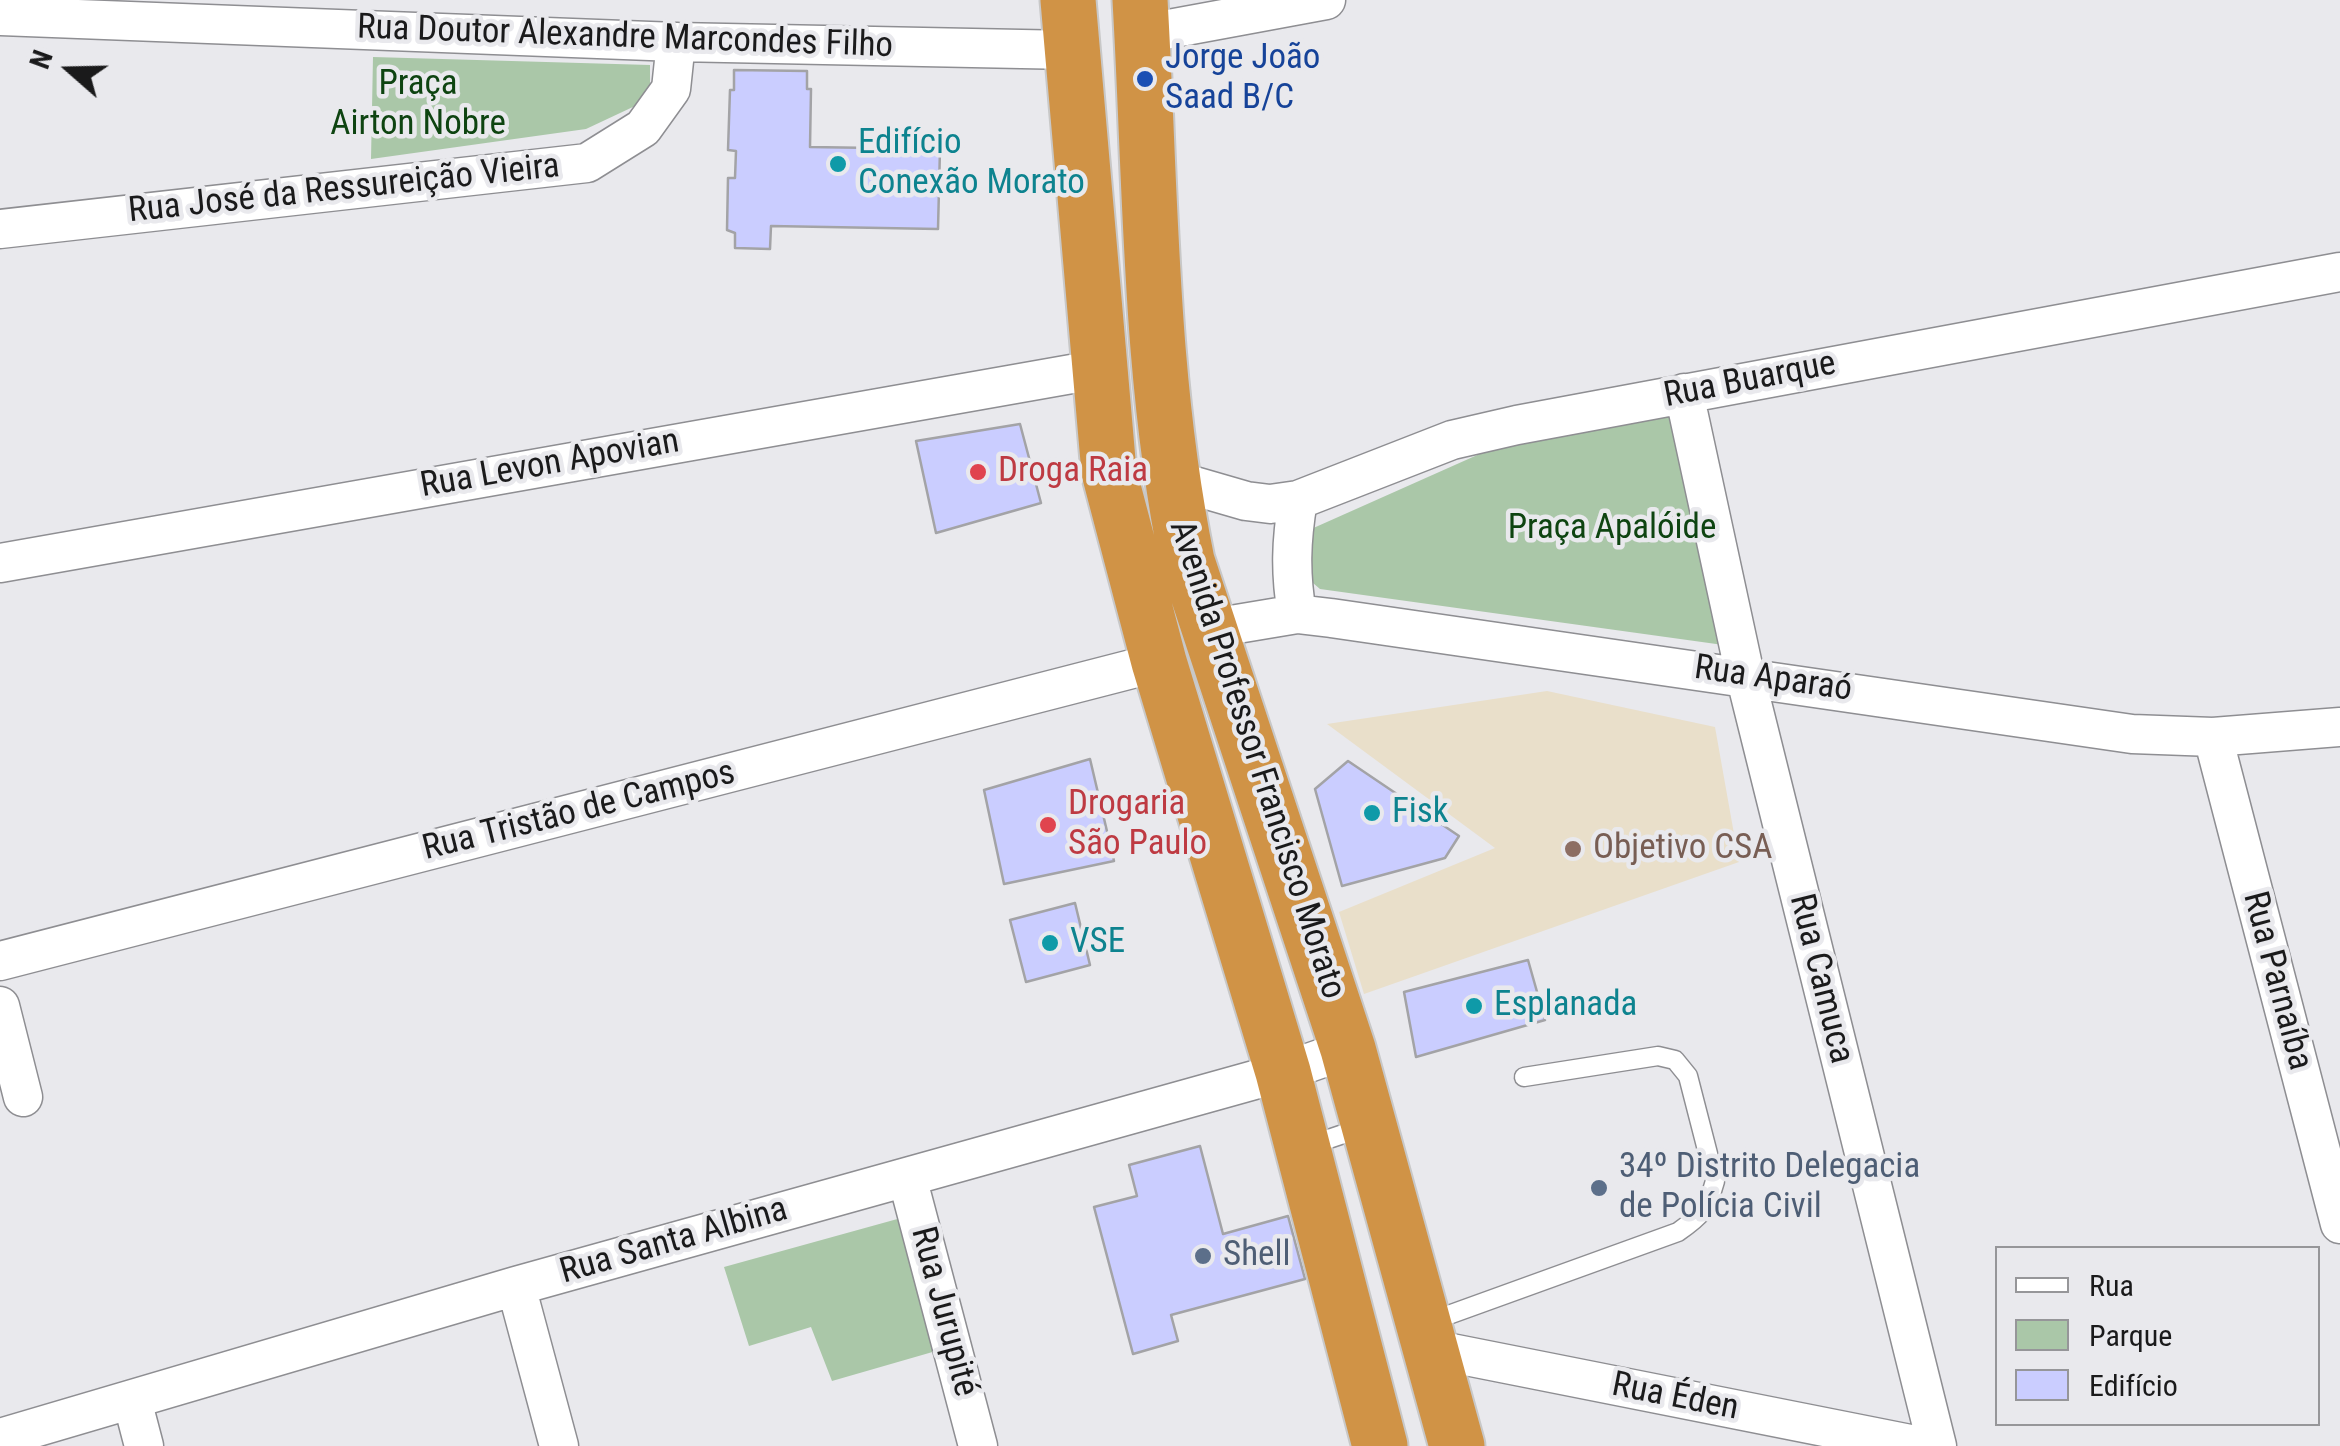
<!DOCTYPE html>
<meta charset="utf-8">
<style>
body{margin:0}
#map{position:relative;width:2340px;height:1446px;overflow:hidden;background:#e9e9ed;font-family:"Roboto Condensed",sans-serif}
canvas{display:block}
.legend{position:absolute;left:1995px;top:1246px;width:325px;height:180px;box-sizing:border-box;background:#e9e9ed;border:2px solid #969699;margin:0;padding:12px 18px;list-style:none;font-size:30px;color:#1a1a1b}
.legend li{display:flex;align-items:center;gap:20px;height:50px}
.legend b{width:50px;border:2px solid #969699}
.north{position:absolute;left:20px;top:20px;width:100px;height:100px;-webkit-text-stroke:8px #e9e9ed;paint-order:stroke;rotate:290deg;font-size:28px;font-weight:700;line-height:40px;text-align:center;color:#1a1a1b}
.north::after{content:'';display:block;margin:auto;width:35px;height:45px;background:#1a1a1b;clip-path:polygon(50% 0,100% 100%,50% 72%,0 100%)}
</style>
<div id="map">
<canvas width="2340" height="1446"></canvas>
<ul class="legend">
<li><b style="height:12px;background:#fff"></b>Rua</li>
<li><b style="height:28px;background:#aac7a8"></b>Parque</li>
<li><b style="height:28px;background:#cacdff"></b>Edifício</li>
</ul>
<div class="north">N</div>
</div>
<script>
const c = document.querySelector('canvas').getContext('2d');
c.lineJoin = 'round';
function fillPath(path, color) {
  c.fillStyle = color;
  c.fill(path, 'evenodd');
}
function trace(path, color, width, dash) {
  c.strokeStyle = color;
  c.lineWidth = width;
  c.lineCap = dash ? 'butt' : 'round';
  c.setLineDash(dash || []);
  c.stroke(path);
}
function write(font, color, halo, rows, align = 'center') {
  c.font = font + ' "Roboto Condensed",sans-serif';
  c.lineWidth = 9;
  c.setLineDash([]);
  c.textBaseline = 'middle';
  c.strokeStyle = halo;
  c.fillStyle = color;
  for (const [text, x, y, turn = 0] of rows) {
    c.save();
    c.translate(x, y);
    c.rotate((+turn || 0) * Math.PI / 180);
    c.textAlign = isNaN(turn) ? turn : align;
    if (halo) c.strokeText(text, 0, 0);
    c.fillText(text, 0, 0);
    c.restore();
  }
}
const education = new Path2D(`
 M1547,691L1715,727L1739,862L1364,994L1339,912L1495,848L1327,724Z`);
const green = new Path2D(`
 M373,57L650,65V90L635,106L586,129L371,159Z
 M1687,413L1745,648L1320,589L1292,565L1300,534L1493,448Z
 M901,1218L936,1351L832,1381L811,1327L749,1346L724,1267Z`);
const building = new Path2D(`
 M734,70L807,71V89H811L810,147L940,149L938,229L771,226L770,249L735,248V233L727,230L728,178H735L736,151L728,150L730,90H734Z
 M1020,424L1041,503L936,533L916,441Z
 M1090,759L1114,861L1004,884L984,790Z
 M1348,761L1459,836L1445,858L1342,886L1315,789Z
 M1075,903L1090,965L1026,982L1010,920Z
 M1528,960L1545,1020L1416,1057L1404,992Z
 M1200,1146L1223,1234L1288,1216L1305,1279L1171,1315L1178,1341L1133,1354L1094,1207L1137,1196L1129,1165Z`);
const service = new Path2D(`
 M1308,1146L1364,1127
 M1429,1322L1678,1232C1702,1215 1707,1210 1715,1181L1688,1076L1675,1060L1658,1056L1524,1077`);
const minor = new Path2D(`
 M0,16L676,42L1071,50
 M1142,34L1326,0
 M0,229L587,163L643,128L671,89L676,42
 M1684,393L1745,675L1937,1446
 M1170,479L1246,501L1270,504L1298,500L1452,440L1517,425L2340,272
 M0,563L1100,369
 M1297,614C1290,573 1291,541 1298,500
 M1207,629L1297,614L1331,618L2132,734L2213,737L2340,727
 M2213,737L2340,1224
 M0,961L1159,662
 M0,1006L23,1097
 M907,1177L978,1446
 M516,1286L559,1446
 M1431,1349L1920,1446
 M132,1400L144,1446
 M0,1438L516,1286L1283,1072L1348,1049`);
const trunk = new Path2D(`
 M1068,0L1109,472L1159,662L1283,1072L1380,1446
 M1140,0C1151,188 1149,376 1187,561L1348,1049L1457,1446`);
const markers = [
 [1145,79,10,"#1a4fb4"],
 [838,164,10,"#0f9aa8"],
 [978,472,10,"#e0444e"],
 [1372,813,10,"#0f9aa8"],
 [1048,825,10,"#e0444e"],
 [1573,849,10,"#8d6e63"],
 [1050,943,10,"#0f9aa8"],
 [1474,1006,10,"#0f9aa8"],
 [1599,1188,10,"#5c6f8a"],
 [1203,1256,10,"#5c6f8a"]
];
const streetNames = [
 ["Rua Doutor Alexandre Marcondes Filho",625,38,2],
 ["Rua José da Ressureição Vieira",344,190,-6],
 ["Rua Buarque",1750,381,-11],
 ["Rua Levon Apovian",550,465,-10],
 ["Rua Aparaó",1773,680,8],
 ["Avenida Professor Francisco Morato",1256,760,72],
 ["Rua Tristão de Campos",579,812,-14],
 ["Rua Camuca",1820,979,76],
 ["Rua Parnaíba",2276,981,75],
 ["Rua Santa Albina",674,1242,-16],
 ["Rua Jurupité",943,1312,75],
 ["Rua Éden",1675,1398,11]
];
const transitNames = [
 ["Jorge João",1165,59],
 ["Saad B/C",1165,99]
];
const parkNames = [
 ["Praça",418,85],
 ["Airton Nobre",418,125],
 ["Praça Apalóide",1612,529]
];
const cultureNames = [
 ["Edifício",858,144],
 ["Conexão Morato",858,184],
 ["Fisk",1392,813],
 ["VSE",1070,943],
 ["Esplanada",1494,1006]
];
const healthNames = [
 ["Droga Raia",998,472],
 ["Drogaria",1068,805],
 ["São Paulo",1068,845]
];
const educationNames = [
 ["Objetivo CSA",1593,849]
];
const serviceNames = [
 ["34º Distrito Delegacia",1619,1168],
 ["de Polícia Civil",1619,1208],
 ["Shell",1223,1256]
];
fillPath(education, '#e9dfca');
fillPath(green, '#aac7a8');
fillPath(building, '#cacdff');
trace(building, '#a3a3a6', 2.5);
trace(service, '#8e8e92', 21);
trace(minor, '#8e8e92', 41);
trace(trunk, '#c8c8c8', 59);
trace(service, '#fff', 18);
trace(minor, '#fff', 38);
trace(trunk, '#d09346', 55);
for (const [x, y, r, color] of markers) {
  const dot = new Path2D();
  dot.arc(x, y, r, 0, 2 * Math.PI);
  c.fillStyle = color;
  c.fill(dot);
  trace(dot, '#e9e9ed', 4);
}
write('35px', '#1a1a1b', '#e9e9ed', streetNames);
write('35px', '#164399', '#e9e9ed', transitNames, 'left');
write('35px', '#0e4411', '#e9e9ed', parkNames);
write('35px', '#0d838f', '#e9e9ed', cultureNames, 'left');
write('35px', '#be3a42', '#e9e9ed', healthNames, 'left');
write('35px', '#785e54', '#e9e9ed', educationNames, 'left');
write('35px', '#4e5e75', '#e9e9ed', serviceNames, 'left');
</script>
